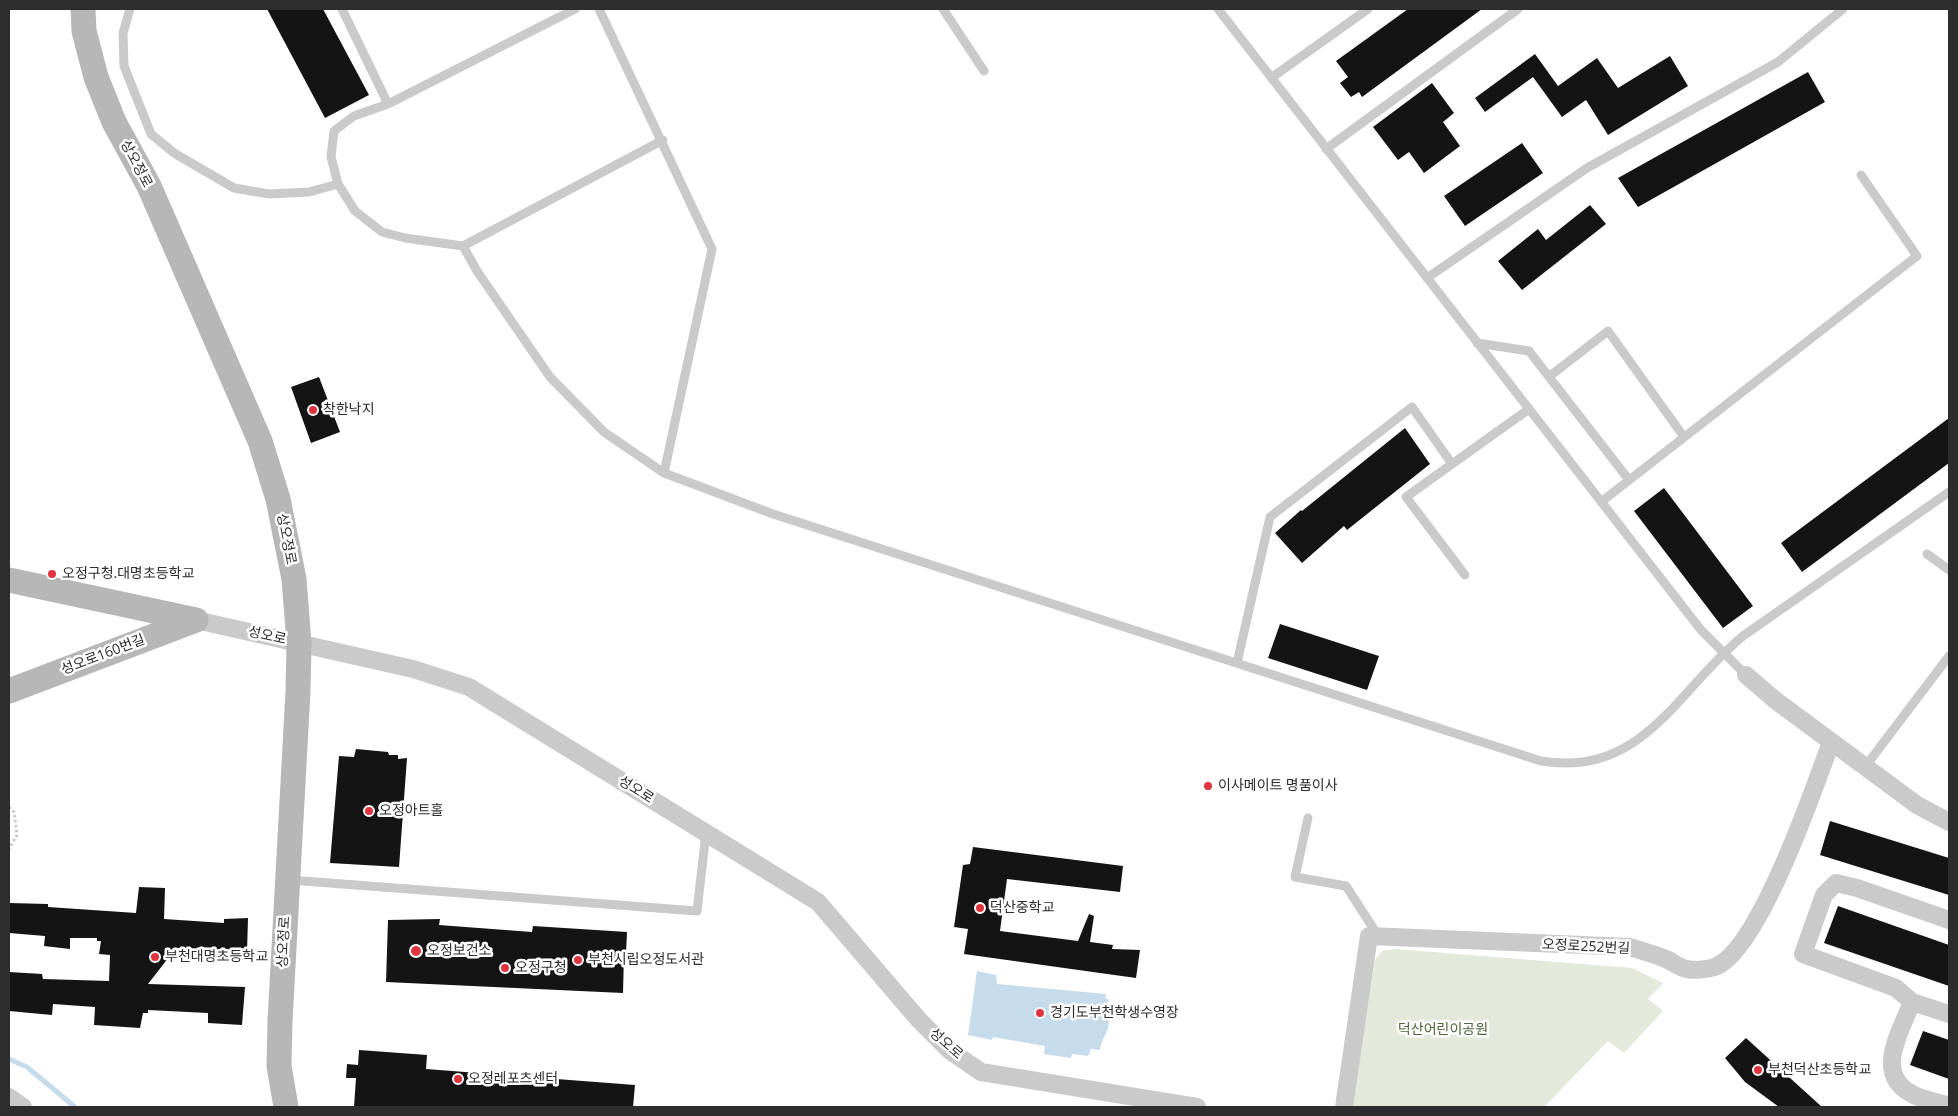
<!DOCTYPE html>
<meta charset="utf-8">
<style>
body{margin:0}
#map{position:relative;width:1958px;height:1116px;overflow:hidden;background:#fff;font-family:"Open Sans",sans-serif}
canvas{display:block}
.frame{position:absolute;inset:0;border:10px solid #2d2d2d;pointer-events:none}
</style>
<div id="map">
<canvas width="1958" height="1116"></canvas>
<div class="frame"></div>
</div>
<script>
const c = document.querySelector('canvas').getContext('2d');
c.lineJoin = 'round';
function fillPath(path, color) {
  c.fillStyle = color;
  c.fill(path, 'evenodd');
}
function trace(path, color, width, dash) {
  c.strokeStyle = color;
  c.lineWidth = width;
  c.lineCap = dash ? 'butt' : 'round';
  c.setLineDash(dash || []);
  c.stroke(path);
}
function write(font, color, halo, rows, align = 'center') {
  c.font = font + ' "Open Sans","Noto Sans KR",sans-serif';
  c.lineWidth = 5;
  c.setLineDash([]);
  c.textBaseline = 'middle';
  c.strokeStyle = halo;
  c.fillStyle = color;
  for (const [text, x, y, turn = 0] of rows) {
    c.save();
    c.translate(x, y);
    c.rotate((+turn || 0) * Math.PI / 180);
    c.textAlign = isNaN(turn) ? turn : align;
    if (halo) c.strokeText(text, 0, 0);
    c.fillText(text, 0, 0);
    c.restore();
  }
}
const green = new Path2D(`
 M1395,949L1632,968L1663,983L1648,999L1663,1011L1624,1053L1608,1041L1544,1107H1351L1375,960L1382,951Z`);
const water = new Path2D(`
 M977,971L996,975L997,984L1106,994L1105,998L1108,999C1109,1009 1110,1018 1108,1028C1105,1037 1101,1041 1100,1050L1091,1049L1088,1056L1072,1054L1071,1058L1044,1054L1045,1046L993,1037L992,1040L968,1035Z`);
const stream = new Path2D(`
 M9,1059L27,1067L75,1107`);
const building = new Path2D(`
 M267,9H323L369,95L325,118Z
 M1408,9H1482L1362,97L1359,92L1351,97L1340,83L1348,77L1336,61Z
 M1535,54L1558,86L1597,58L1618,88L1670,56L1688,86L1608,135L1586,100L1562,117L1533,77L1485,112L1475,98Z
 M1808,72L1825,102L1638,207L1618,178Z
 M1432,83L1454,113L1443,122L1460,146L1424,173L1409,152L1398,160L1373,127Z
 M1522,143L1543,173L1465,226L1444,196Z
 M1590,205L1606,224L1522,290L1498,261L1538,229L1546,240Z
 M319,377L340,432L311,443L291,387Z
 M1949,418V463L1802,572L1781,543Z
 M1405,428L1430,464L1347,530L1344,526L1302,563L1275,533L1301,510L1302,511Z
 M1664,488L1753,606L1723,628L1634,511Z
 M1280,624L1379,656L1367,690L1268,658Z
 M356,749L388,752L389,755H398V759L407,758L399,867L330,863L339,756L354,757Z
 M1830,821L1949,858V895L1820,855Z
 M973,847L1123,866L1120,892L1007,879L1000,931L1078,941L1089,914L1094,916L1090,942L1113,945L1112,949L1140,950L1136,978L964,954L968,929L954,927L963,865L970,864Z
 M139,887L165,888L164,919L224,923V919L248,918L247,952L226,951L225,963L201,961L202,949L176,948L175,958L169,957L148,984L245,987L242,1025L208,1023V1013L148,1010V1013H143L140,1028L94,1025L95,1007L53,1004L52,1015L9,1011V972L42,974L43,979L109,981L110,955L99,954L101,941H97V938H70V949L44,946L45,936L9,933V903L48,904V907L136,913Z
 M1838,906L1949,945V986L1824,943Z
 M440,919L439,925L532,932L533,926L627,932L626,954H624L623,993L386,982L388,920Z
 M1923,1031L1949,1040V1079L1910,1065Z
 M1746,1038L1822,1107H1779L1745,1082L1725,1058Z
 M359,1050L427,1055L426,1069L635,1085L633,1107H354L356,1078H346L347,1064L358,1065Z`);
const path = new Path2D(`
 M9,807L14,812L17,835L9,849`);
const lane = new Path2D(`
 M130,9L123,33L124,66L151,134L174,153L234,188L269,194L309,192L338,184
 M342,9L388,104
 M575,9L388,104L354,116L334,131L331,157L338,184L355,211L382,232L405,238L463,246L663,140
 M599,9L712,249L664,473
 M943,9L984,71
 M1218,9L1701,630L1746,675
 M1271,78L1368,9
 M1326,149L1518,9
 M463,246L477,271L550,377L604,432L664,473L773,514L1541,761C1643,778 1677,690 1743,636L1949,492
 M1427,278L1587,168L1778,62L1843,9
 M1477,343L1529,351L1629,480
 M1550,376L1608,331L1684,437
 M1452,464L1406,497L1465,575
 M1601,502L1917,256L1861,175
 M1927,554L1949,570
 M1237,663L1270,517L1412,407L1452,464L1529,409
 M1865,767L1949,656
 M1308,818L1295,877L1346,886L1379,937
 M290,880L697,911L706,833`);
const street = new Path2D(`
 M196,620L413,669L469,687L818,902L919,1020L949,1050L981,1072L1197,1107
 M1746,675L1775,700L1917,805L1949,822
 M1949,920L1857,888L1836,883L1824,895L1803,954L1896,988L1912,1002L1949,1014
 M1912,1002C1901,1031 1873,1074 1912,1094C1923,1100 1938,1102 1949,1106
 M9,1097L23,1107
 M1344,1107L1369,936L1630,947C1642,951 1655,954 1666,959C1673,962 1680,968 1687,969C1694,971 1711,969 1717,966C1760,946 1814,789 1831,742`);
const secondary = new Path2D(`
 M83,9L84,31L96,77L114,122L149,186L260,441L278,499L294,579L299,643L298,691L280,1021L279,1066L286,1107
 M9,580L196,620
 M9,691L196,620`);
const markers = [
 [313,410,5,"#df333d"],
 [52,574,5,"#df333d"],
 [1208,786,5,"#df333d"],
 [369,811,5,"#df333d"],
 [980,908,5,"#df333d"],
 [416,951,6,"#df333d"],
 [155,957,5,"#df333d"],
 [578,960,5,"#df333d"],
 [505,968,5,"#df333d"],
 [1040,1013,5,"#df333d"],
 [1758,1070,5,"#df333d"],
 [458,1079,5,"#df333d"]
];
const streetNames = [
 ["상오정로",136,164,62],
 ["상오정로",286,539,79],
 ["성오로",267,636,13],
 ["성오로160번길",103,655,-21],
 ["성오로",636,790,32],
 ["상오정로",284,942,-87],
 ["오정로252번길",1586,947,3],
 ["성오로",946,1044,41]
];
const poiNames = [
 ["착한낙지",323,410],
 ["오정구청.대명초등학교",62,574],
 ["이사메이트 명품이사",1218,786],
 ["오정아트홀",379,811],
 ["덕산중학교",990,908],
 ["오정보건소",427,951],
 ["부천대명초등학교",165,957],
 ["부천시립오정도서관",588,960],
 ["오정구청",515,968],
 ["경기도부천학생수영장",1050,1013],
 ["부천덕산초등학교",1768,1070],
 ["오정레포츠센터",468,1079]
];
const parkNames = [
 ["덕산어린이공원",1443,1030]
];
fillPath(green, '#e3eadb');
fillPath(water, '#c7dcea');
trace(stream, '#c7dcea', 5);
fillPath(building, '#141414');
trace(path, '#cacaca', 3, [2.5, 2.5]);
trace(lane, '#cacaca', 9);
trace(street, '#cacaca', 18);
trace(secondary, '#b7b7b7', 25);
for (const [x, y, r, color] of markers) {
  const dot = new Path2D();
  dot.arc(x, y, r, 0, 2 * Math.PI);
  c.fillStyle = color;
  c.fill(dot);
  trace(dot, '#fff', 2);
}
write('14px', '#2d2d2d', '#fff', streetNames);
write('14px', '#2d2d2d', '#fff', poiNames, 'left');
write('14px', '#4f673c', '#fff', parkNames);
</script>
